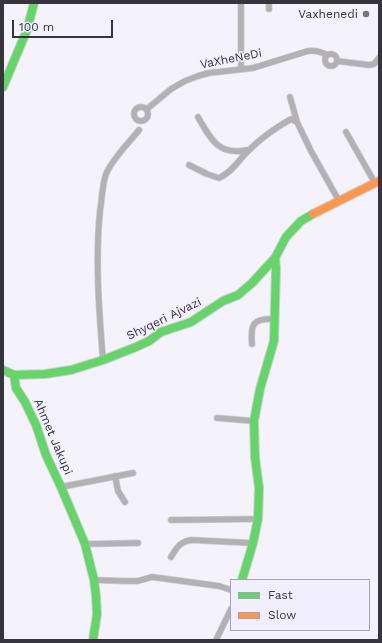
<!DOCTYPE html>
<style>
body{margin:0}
#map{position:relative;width:382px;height:643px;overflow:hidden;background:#f4f2fa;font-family:"Work Sans",sans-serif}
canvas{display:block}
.frame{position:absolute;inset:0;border:4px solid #36353e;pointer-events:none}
.legend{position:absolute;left:230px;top:579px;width:140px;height:52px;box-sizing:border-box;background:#f1effe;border:1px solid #a6a5b1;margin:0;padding:5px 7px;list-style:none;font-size:12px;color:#36353e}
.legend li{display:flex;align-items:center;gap:8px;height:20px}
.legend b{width:20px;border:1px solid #a6a5b1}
.scale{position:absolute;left:12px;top:20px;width:101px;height:18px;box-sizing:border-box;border:2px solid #36353e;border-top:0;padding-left:5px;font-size:12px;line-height:14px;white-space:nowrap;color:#36353e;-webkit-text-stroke:3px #f1effe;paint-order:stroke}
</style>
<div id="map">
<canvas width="382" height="643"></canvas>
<div class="frame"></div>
<ul class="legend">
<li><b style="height:5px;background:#63d668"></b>Fast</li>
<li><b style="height:5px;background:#ff974d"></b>Slow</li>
</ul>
<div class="scale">100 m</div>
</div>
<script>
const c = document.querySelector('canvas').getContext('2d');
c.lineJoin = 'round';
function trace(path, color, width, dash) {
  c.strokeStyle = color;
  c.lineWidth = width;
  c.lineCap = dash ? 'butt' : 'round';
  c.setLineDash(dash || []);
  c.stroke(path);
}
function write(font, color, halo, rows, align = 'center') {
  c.font = font + ' "Work Sans",sans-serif';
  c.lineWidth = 3;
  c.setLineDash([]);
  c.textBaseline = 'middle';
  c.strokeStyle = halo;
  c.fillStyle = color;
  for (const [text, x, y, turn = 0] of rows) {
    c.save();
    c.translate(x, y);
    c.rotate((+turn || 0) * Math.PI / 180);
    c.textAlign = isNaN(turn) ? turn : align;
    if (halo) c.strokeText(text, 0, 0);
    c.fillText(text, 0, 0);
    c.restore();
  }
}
const street = new Path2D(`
 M241,3V69
 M269,3V9
 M325 60a6 6 0 1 1 12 0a6 6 0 1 1-12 0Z
 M337,61L369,65L374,64L379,58
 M290,97L297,122
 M134 114a7 7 0 1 1 14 0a7 7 0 1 1-14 0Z
 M147,109L171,89L185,81L198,76L209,73L253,68L308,51C315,50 320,51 327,55
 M198,117C211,140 219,156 248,150
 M346,132L375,183
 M189,165L207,174L219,178C232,172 238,161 248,151C261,138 275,128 291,119L297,122L311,151L339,201
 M252,344C250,323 254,318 275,319
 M103,360C99,311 95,260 100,211C102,199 102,186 106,174C113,158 128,144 139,130
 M217,418L254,421
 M115,476L118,491L125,502
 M61,487L133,473
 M171,520L258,519
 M85,544L138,543
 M171,557C177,547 180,542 191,540L253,543
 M94,580L124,581H138L152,577L219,586L231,590
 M216,640L231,609`);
const fast = new Path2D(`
 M3,87L27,30L34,3
 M3,370L14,375L45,374L71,370L103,360L136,347L149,341L161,332L191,322L223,301L238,295L252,283L275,258L286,237L301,221L313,214
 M14,375L16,388L25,402L36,425L46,455L61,487L85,544L94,580L96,596L97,614L93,640
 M242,580L253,543L258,519L259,488L255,457L254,421L260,389L274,341L276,268L275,258`);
const slow = new Path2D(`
 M313,214L379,181`);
const markers = [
 [366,14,4,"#787780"]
];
const poiNames = [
 ["Vaxhenedi",358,14]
];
const streetNames = [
 ["VaXheNeDi",231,59,-11],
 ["Shyqeri Ajvazi",164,319,-26],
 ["Ahmet Jakupi",53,437,67]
];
trace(street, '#cfcdd4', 7);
trace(fast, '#cfcdd4', 10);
trace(slow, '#cfcdd4', 10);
trace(street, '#b3b1b3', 5.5);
trace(fast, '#63d668', 8);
trace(slow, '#ff974d', 8);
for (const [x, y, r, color] of markers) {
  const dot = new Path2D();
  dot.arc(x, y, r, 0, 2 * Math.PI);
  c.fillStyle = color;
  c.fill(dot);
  trace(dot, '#f1effe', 1.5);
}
write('12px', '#36353e', '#f1effe', poiNames, 'right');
write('12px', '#36353e', '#f1effe', streetNames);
</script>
